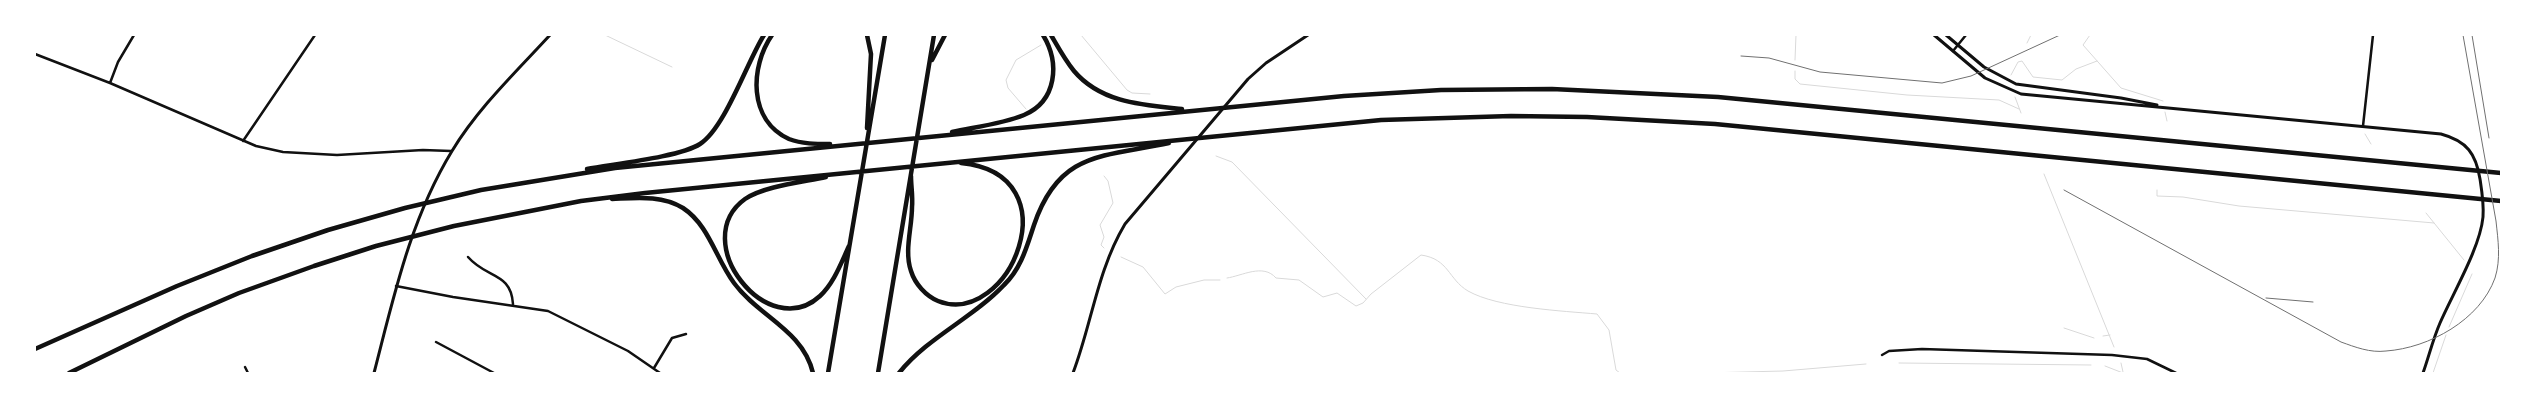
<!DOCTYPE html>
<style>
body{margin:0}
#map{position:relative;width:2536px;height:408px;overflow:hidden;background:#fff;font-family:Figtree,sans-serif}
canvas{display:block}
.frame{position:absolute;inset:0;border:36px solid #fff;pointer-events:none}
</style>
<div id="map">
<canvas width="2536" height="408"></canvas>
<div class="frame"></div>
</div>
<script>
const c = document.querySelector('canvas').getContext('2d');
c.lineJoin = 'round';
function trace(path, color, width, dash) {
  c.strokeStyle = color;
  c.lineWidth = width;
  c.lineCap = dash ? 'butt' : 'round';
  c.setLineDash(dash || []);
  c.stroke(path);
}
const stream = new Path2D(`
 M605,35L672,67
 M1081,35L1127,90L1132,93L1150,94
 M2090,35L2083,45L2121,88L2163,101
 M2027,43L2031,35
 M1795,60L1796,35
 M1795,71V79L1800,84L1907,95L1999,100L2019,109
 M2011,75L2018,62L2022,61L2033,77L2062,80L2076,69L2097,61
 M2015,97L2021,113
 M1026,109L1008,88L1006,80L1016,60L1041,45
 M2165,112L2167,121
 M2365,134L2371,144
 M1216,156L1232,162L1366,299
 M2044,174L2114,347
 M2157,190V196L2183,197L2239,206L2434,223
 M2426,213L2464,260
 M1104,248L1101,245L1104,237L1100,225L1113,203L1108,181L1104,176
 M1121,257L1143,267L1165,294L1176,287L1204,280H1220
 M1227,278C1242,276 1263,263 1276,278L1299,280L1323,297L1337,293L1356,306L1363,303L1371,294L1421,255C1449,259 1448,279 1468,291C1498,308 1563,311 1597,314L1609,330L1616,370L1620,373
 M2449,327L2472,274
 M2064,328L2094,338
 M2103,336L2110,335
 M1899,363L2091,365
 M2121,363L2123,372
 M2105,366L2123,373
 M1704,373L1783,371L1866,364
 M2433,373L2446,335`);
const minor = new Path2D(`
 M1953,51L1966,35
 M35,54L110,83L256,146L283,152L337,155L423,150L451,151
 M110,83L118,62L134,35
 M2363,126L2373,35
 M243,141L315,35
 M468,257C487,279 511,272 513,304
 M396,286L453,297L548,311L628,351L660,373
 M436,342L494,373
 M1882,355L1889,351L1922,349L2112,355L2147,359L2176,373
 M245,367L248,373
 M654,368L672,338L686,334`);
const tertiary = new Path2D(`
 M1934,35L1985,78L2021,94L2441,134C2467,141 2476,154 2480,179C2482,192 2484,204 2483,217C2480,248 2453,293 2440,323C2433,339 2429,356 2423,373
 M1946,35L1984,67L2016,84L2121,98L2157,105
 M1073,373C1092,323 1097,271 1125,224L1248,79L1266,63L1308,35`);
const secondary = new Path2D(`
 M374,373C394,296 410,220 452,151C478,108 516,72 550,35`);
const motorway = new Path2D(`
 M772,35C750,67 748,120 789,139C802,144 816,144 830,144
 M1051,35C1058,47 1065,60 1074,71C1101,103 1143,105 1182,109
 M932,60L945,35
 M867,128L871,54L867,35
 M952,132C975,127 1002,124 1024,115C1057,101 1060,63 1043,35
 M587,169C613,164 680,157 700,144C725,128 747,62 764,35
 M911,176C911,186 913,197 912,207C912,228 904,251 911,271C915,284 926,296 938,301C1009,329 1075,174 961,163
 M826,177C803,182 764,186 745,199C687,241 768,344 820,296C834,283 841,263 849,246
 M612,199C637,198 661,195 683,208C709,225 716,259 734,283C758,316 803,330 813,373
 M35,349L177,286L252,256L328,230L405,208L481,190L615,168L1344,96L1441,90L1552,89L1718,97L2501,173
 M69,373L186,316L239,293L314,266L376,246L454,226L581,201L645,193L1381,120L1511,116L1587,117L1715,124L2501,201
 M828,373L885,35
 M878,373L934,35
 M899,373C928,337 973,318 1004,285C1021,269 1027,246 1034,225C1059,151 1103,157 1169,143`);
const rail = new Path2D(`
 M2472,35L2489,138
 M1741,56L1769,58L1820,72L1942,83L1971,76L2060,35
 M2064,190L2341,342C2355,347 2370,353 2386,351C2429,348 2480,320 2495,278C2501,259 2498,240 2496,221L2463,35
 M2266,298L2313,302`);
trace(stream, '#d9d9d9', 1);
trace(minor, '#111', 2.5);
trace(tertiary, '#111', 3);
trace(secondary, '#111', 3);
trace(motorway, '#111', 4.5);
trace(rail, '#707070', 1);
</script>
